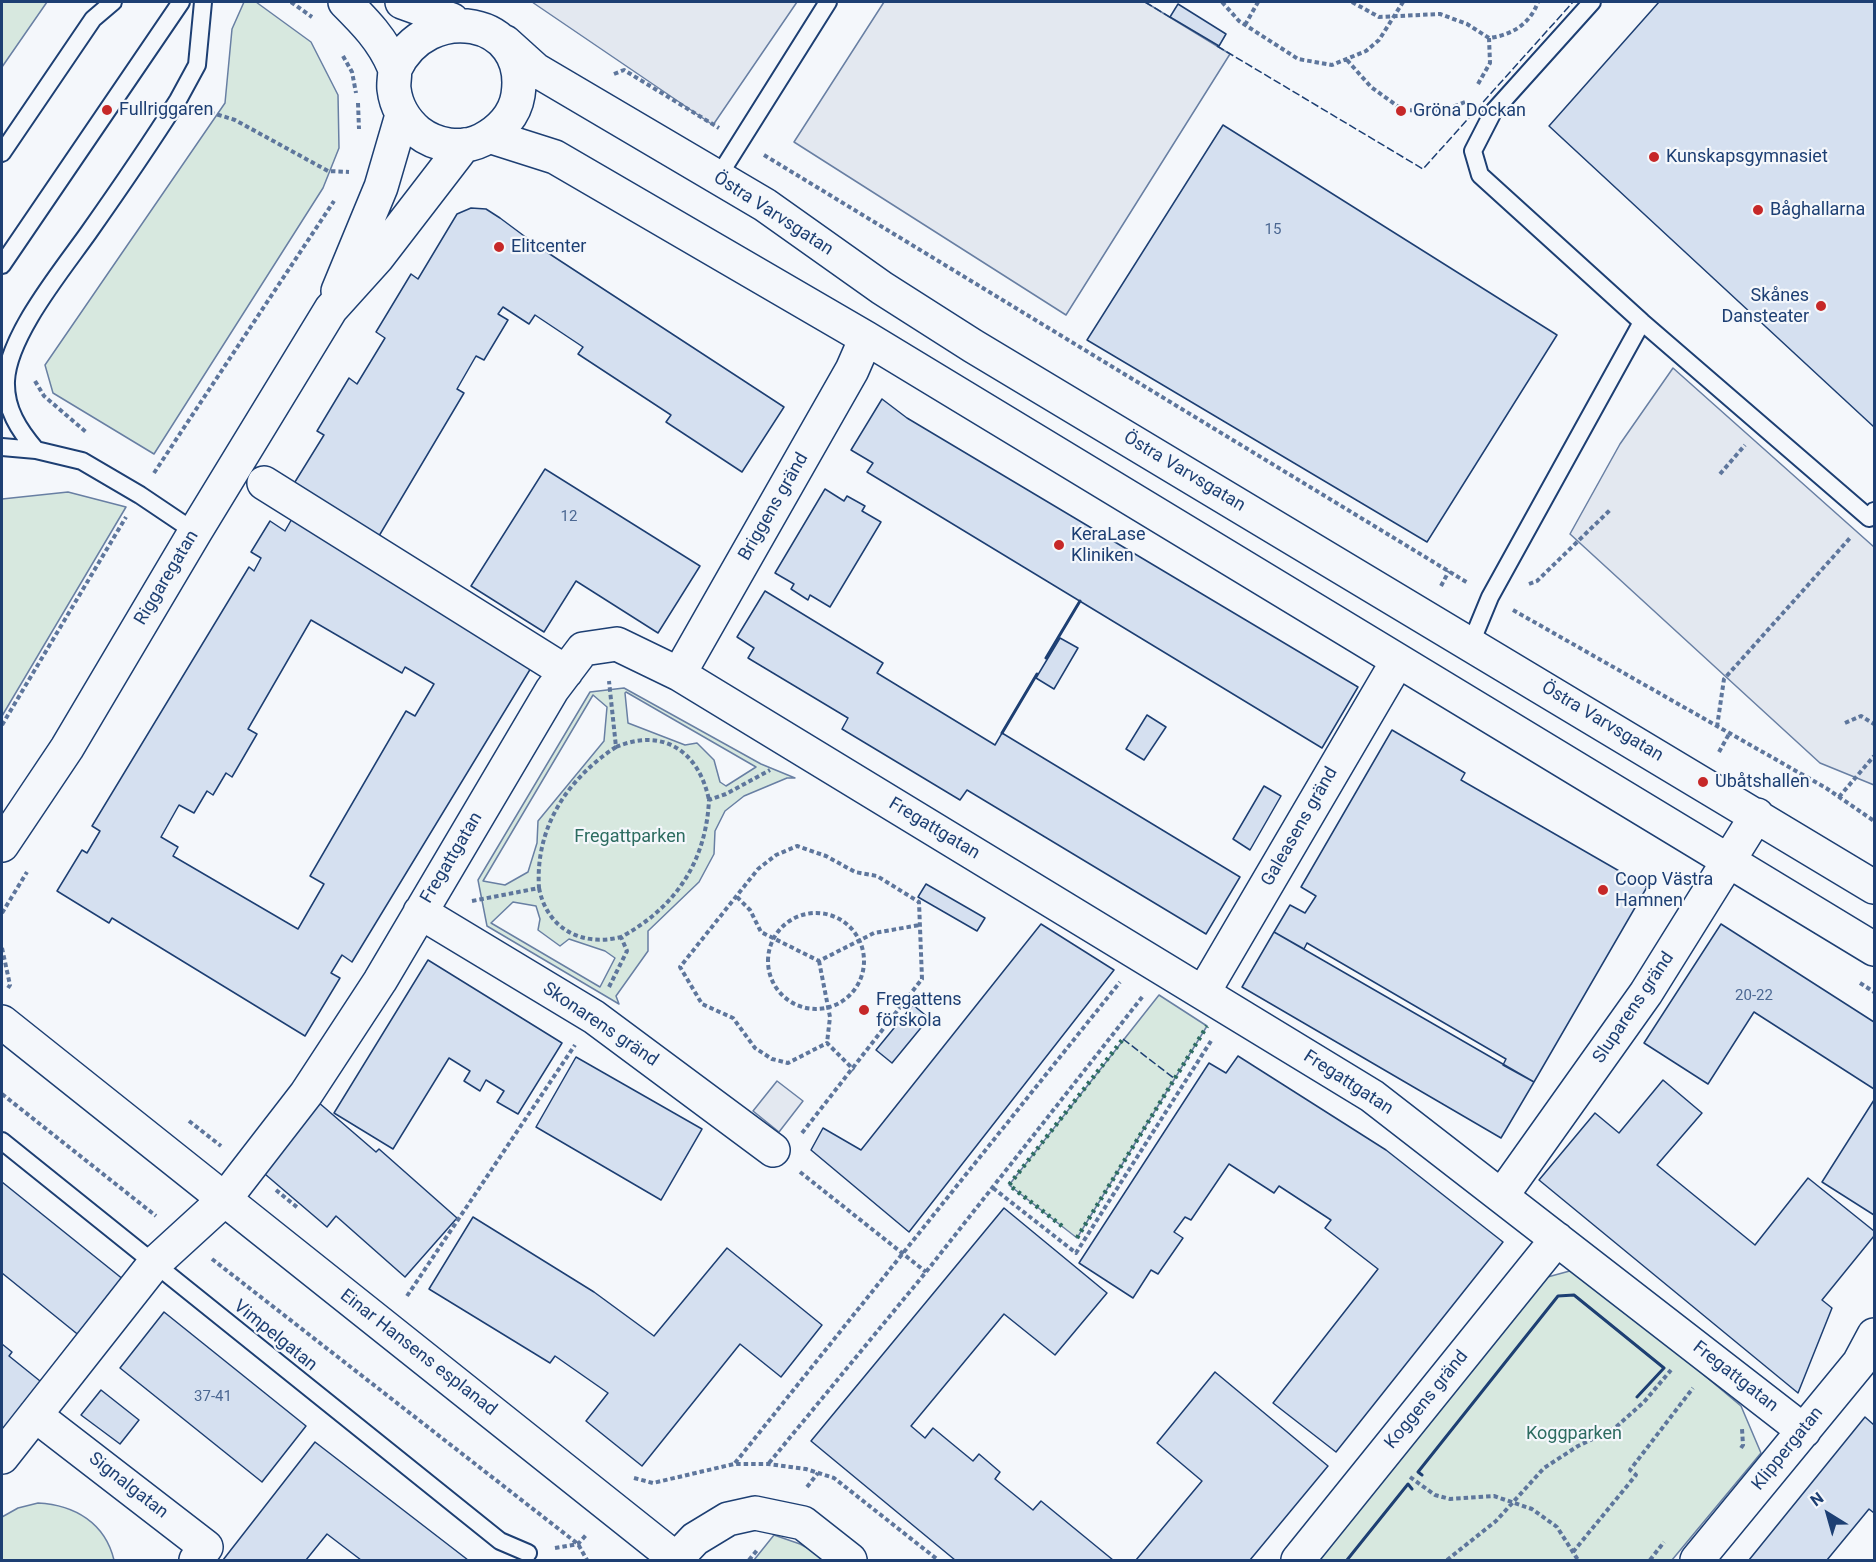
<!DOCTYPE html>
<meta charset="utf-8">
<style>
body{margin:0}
#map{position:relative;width:1876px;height:1562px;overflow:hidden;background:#f4f7fb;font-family:Roboto,sans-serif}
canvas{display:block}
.frame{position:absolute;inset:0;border:3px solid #1d3f73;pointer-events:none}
.north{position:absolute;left:1798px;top:1484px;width:60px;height:60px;-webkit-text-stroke:4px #f4f7fb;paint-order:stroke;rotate:323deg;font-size:16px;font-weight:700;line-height:24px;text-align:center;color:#1d3f73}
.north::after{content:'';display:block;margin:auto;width:21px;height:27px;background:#1d3f73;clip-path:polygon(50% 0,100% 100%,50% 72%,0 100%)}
</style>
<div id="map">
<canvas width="1876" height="1562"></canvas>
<div class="frame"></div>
<div class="north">N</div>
</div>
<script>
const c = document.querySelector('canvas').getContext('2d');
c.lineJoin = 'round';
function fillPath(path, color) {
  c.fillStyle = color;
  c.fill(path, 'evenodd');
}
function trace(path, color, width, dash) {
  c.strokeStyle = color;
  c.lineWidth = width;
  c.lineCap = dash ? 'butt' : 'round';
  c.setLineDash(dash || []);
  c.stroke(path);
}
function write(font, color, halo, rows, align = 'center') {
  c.font = font + ' Roboto,sans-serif';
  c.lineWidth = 4.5;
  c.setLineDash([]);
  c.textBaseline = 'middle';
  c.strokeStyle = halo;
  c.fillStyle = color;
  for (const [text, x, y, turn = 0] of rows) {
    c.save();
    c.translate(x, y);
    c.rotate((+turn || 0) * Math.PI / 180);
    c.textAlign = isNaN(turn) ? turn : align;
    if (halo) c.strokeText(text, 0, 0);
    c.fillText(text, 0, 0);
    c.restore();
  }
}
const green = new Path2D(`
 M2,2H47L2,67Z
 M244,2H256L311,42L338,95L339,148L323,188L154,454L53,393L45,365L225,103L232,29Z
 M68,492L126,507L2,716V499Z
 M624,688L761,764L795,778H787L744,796L725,811L715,831L714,854L699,882L648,931V951L616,996L619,1004L487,926L478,880L590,692ZM625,693L626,692L756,767L726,786L720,782L714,760L697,743L685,745L628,723ZM593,695L607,707L604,741L538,821L537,843L528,872L505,885L483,881ZM513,902L536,906L540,919L538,930L560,946L569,939L605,951L615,958L600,987L491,923Z
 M1159,995L1207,1026L1077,1238L1009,1185Z
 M1577,1269L1741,1406L1761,1453L1672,1560H1308L1533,1281Z
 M38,1503C75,1505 105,1523 114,1560H2V1517L18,1508Z
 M774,1535L800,1544L830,1560H754Z`);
const parking = new Path2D(`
 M532,2H797L713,125Z
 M884,2H1145L1230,54L1066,315L794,142Z
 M1673,368L1874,547V785L1820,763L1570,534L1620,444Z
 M777,1081L803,1101L779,1132L753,1111Z`);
const building = new Path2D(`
 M1659,2H1874V427L1549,126Z
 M1178,4L1226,34L1219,46L1170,17Z
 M1223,125L1557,335L1427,542L1087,340Z
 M471,208L486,209L500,218L539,247L784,407L742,472L666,422L671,415L578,354L583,347L535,315L529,324L503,307L498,314L508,320L484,360L476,356L457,389L464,393L376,541L290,490L324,435L317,431L349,378L357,384L385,338L376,332L411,274L418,279L457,214Z
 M882,399L907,418L1358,687L1322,748L867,472L873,463L851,450Z
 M545,469L700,566L658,633L576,581L544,632L471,586Z
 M825,489L844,501L847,496L865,506L862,511L881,522L830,607L810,595L808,600L791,589L794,584L775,573Z
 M293,517L534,663L352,962L342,955L331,973L340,978L305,1036L112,918L109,923L57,891L82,850L87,853L100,831L92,826L249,567L254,571L261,558L251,552L270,521L285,531ZM311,620L402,673L405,667L434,684L415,716L406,711L310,876L324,884L298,929L173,856L178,847L161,837L179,805L194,813L207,791L213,795L226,773L232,777L257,734L248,729Z
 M765,591L883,663L877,673L995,745L1002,733L1240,877L1206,934L967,790L960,800L842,729L848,718L748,658L754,648L737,637Z
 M1060,638L1078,648L1054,689L1036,678Z
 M1147,715L1166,727L1144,760L1126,749Z
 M1392,730L1465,773L1461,780L1647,887L1534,1082L1503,1065L1506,1059L1307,943L1304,949L1274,932L1290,905L1305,913L1316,896L1301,887Z
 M1264,786L1281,796L1250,850L1233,839Z
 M926,884L985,918L977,931L918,897Z
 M1041,924L1114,970L909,1232L811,1150L823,1128L861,1150Z
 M1721,924L1874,1022V1089L1754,1012L1708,1084L1644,1043Z
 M1274,932L1534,1082L1501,1138L1242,987Z
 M428,960L562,1043L518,1114L497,1102L504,1091L486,1080L480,1091L464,1081L470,1071L449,1058L393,1149L334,1113Z
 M913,1005L929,1018L892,1063L876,1050Z
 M1238,1056L1386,1150L1503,1242L1336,1452L1273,1403L1378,1269L1325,1228L1331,1220L1279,1186L1274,1193L1229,1164L1191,1220L1185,1217L1174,1232L1183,1238L1158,1274L1151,1270L1133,1298L1079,1263L1209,1063L1226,1073Z
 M576,1057L702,1129L661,1200L536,1127Z
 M1663,1080L1702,1113L1657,1165L1755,1245L1808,1178L1874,1231V1236L1822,1300L1832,1308L1798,1393L1539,1180L1595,1113L1619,1133Z
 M1874,1100V1215L1822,1182Z
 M318,1102L376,1152L379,1149L457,1218L405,1277L336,1216L327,1227L259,1169Z
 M2,1182L124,1280L81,1337L2,1273Z
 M1004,1208L1107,1293L1055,1355L1004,1314L911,1426L925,1438L933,1428L973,1461L979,1454L1000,1472L995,1479L1033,1510L1041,1501L1113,1560H955L811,1441Z
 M473,1217L594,1292L654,1336L727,1248L822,1325L781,1377L740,1344L642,1466L586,1421L608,1393L555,1356L550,1363L429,1289Z
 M164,1312L306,1426L262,1482L120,1368Z
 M2,1344L12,1352L9,1356L45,1385L2,1440Z
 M1215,1372L1328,1466L1250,1560H1136L1202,1481L1157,1443Z
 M101,1390L139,1420L120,1444L81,1415Z
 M1865,1417L1874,1425V1513L1869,1509L1827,1560H1749Z
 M315,1442L468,1560H361L327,1534L306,1560H223Z`);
const path = new Path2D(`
 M291,2L312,17
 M1222,2L1239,21L1298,59L1332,65L1366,51L1379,40L1403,2
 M1352,2L1379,17L1440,14L1467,24L1489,38C1512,35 1530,24 1538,2
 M1245,25L1258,2
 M343,56L352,72L356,93
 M1347,60L1371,87L1403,110L1443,111L1465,102
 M614,74L624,70L719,128
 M1478,84L1490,63L1489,38
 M358,103L359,129
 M203,110L235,120L328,171L349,172
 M764,155L1468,583
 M35,381L44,396L86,432
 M154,473L334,201
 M1720,474L1745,445
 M1529,584L1537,581L1610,510
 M1441,586L1449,571
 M1513,610L1826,788L1874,821
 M1845,723L1861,716L1874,724
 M2,725L126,517
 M1717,727L1724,679L1850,538
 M616,747C664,727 699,752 709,800
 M1719,752L1729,734
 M1839,797L1874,756
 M539,888C547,929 582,947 621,937
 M737,897L750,910L761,932L819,961L874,933L920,925
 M472,901L539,888C535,828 567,779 616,747L609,681
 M2,913L27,872
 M768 961a48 48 0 1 1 96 0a48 48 0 1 1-96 0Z
 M2,948L10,985L8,988
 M819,961L830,1017L827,1043
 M1860,983L1874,992
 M609,987L627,951L621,937C675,908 706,862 709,800L726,794L770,770
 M2,1094L156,1216
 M189,1121L221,1146
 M802,1133L922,979L919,902L877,876L855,872L826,856L797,846L776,855L758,869L680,967L702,1004L733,1018L755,1048L772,1059L788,1063L827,1043L854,1070
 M800,1172L926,1272
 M993,1188L1076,1253L1211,1041
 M276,1190L298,1208
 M212,1259L578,1544L587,1560
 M407,1296L575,1045
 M1741,1448L1743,1445L1742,1429
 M735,1463L1120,982
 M769,1463L926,1272L1143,996
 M1410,1477L1435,1495L1450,1499L1494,1496L1532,1509L1557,1527L1578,1560
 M634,1478L653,1483L734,1464H768L806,1469L834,1478L938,1560
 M807,1487L818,1473
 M555,1548L578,1544L587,1534
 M1573,1552L1636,1475L1630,1470L1693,1388
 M749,1560L758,1549
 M1447,1560L1496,1521L1544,1468L1578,1446L1615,1428L1644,1402L1671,1370
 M1650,1560L1664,1542`);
const lane = new Path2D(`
 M1592,2L1493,112L1473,151L1480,175L1642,322L1869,518L1874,511
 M2,153L93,19L113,2
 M718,177L828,2
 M2,265L181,2
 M2,447L36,450L82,461L140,495L195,532
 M36,450C19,430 5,409 6,381C8,335 63,269 89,232C120,188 150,144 178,100L197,65L203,2
 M1471,643L1490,597L1642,322
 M2,1141L500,1541L528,1553`);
const street = new Path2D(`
 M345,2C364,21 383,40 394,67C396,73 393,82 394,89C396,106 405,121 418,132C436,146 462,150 482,140C500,131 515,115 518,95C530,17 427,0 395,69
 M402,2L452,20
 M505,42L536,70L765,205L882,288L973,346L1874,887
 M489,136L555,157L866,338L1874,949
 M338,291L381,187L402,115
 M264,483L566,672
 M679,674L852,370L866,338
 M2,845L67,748L195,532L331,309L377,258L464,145
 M420,912L594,1017L773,1150
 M1203,993L1397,662
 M2,1022L676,1559L695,1539L728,1519L755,1513L803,1523L850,1560
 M1503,1194L1646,993L1757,815
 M35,1415L206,1547L196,1560
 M2,1457L154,1264L224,1200L306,1094L380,981L552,690L583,649L617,644L679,674L1372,1096L1804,1431
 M1298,1560L1557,1239
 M1697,1560L1859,1363L1874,1335`);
const hedge = new Path2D(`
 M1062,1226L1009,1185L1123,1039
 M1077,1238L1207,1026`);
const fence = new Path2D(`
 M1145,2L1173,19
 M1217,46L1423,169L1573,2
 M1123,1039L1175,1079`);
const wall = new Path2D(`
 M1046,658L1080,601
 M1002,733L1037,674
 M1422,1475L1418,1472L1558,1296L1574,1295L1664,1368L1637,1397
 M1347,1560L1408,1484L1412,1489`);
const markers = [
 [107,110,6,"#c62828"],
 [1401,111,6,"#c62828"],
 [1654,157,6,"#c62828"],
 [1758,210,6,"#c62828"],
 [499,247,6,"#c62828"],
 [1821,306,6,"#c62828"],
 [1059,545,6,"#c62828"],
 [1703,782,6,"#c62828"],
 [1603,890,6,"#c62828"],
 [864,1010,6,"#c62828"]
];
const numberNames = [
 ["15",1273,230],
 ["12",569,517],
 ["20-22",1754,996],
 ["37-41",213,1397]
];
const poiNames = [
 ["Fullriggaren",119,110],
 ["Gröna Dockan",1413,111],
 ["Kunskapsgymnasiet",1666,157],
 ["Båghallarna",1770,210],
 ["Elitcenter",511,247],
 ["Skånes",1809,296,"right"],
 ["Dansteater",1809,317,"right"],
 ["KeraLase",1071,535],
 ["Kliniken",1071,556],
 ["Ubåtshallen",1715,782],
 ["Coop Västra",1615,880],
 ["Hamnen",1615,901],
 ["Fregattens",876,1000],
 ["förskola",876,1021]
];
const streetNames = [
 ["Östra Varvsgatan",773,214,33],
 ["Östra Varvsgatan",1184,472,31],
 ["Briggens gränd",774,507,-60],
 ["Riggaregatan",167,578,-59],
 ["Östra Varvsgatan",1602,722,31],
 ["Galeasens gränd",1300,827,-60],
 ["Fregattgatan",934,829,31],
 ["Fregattgatan",452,858,-59],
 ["Sluparens gränd",1634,1008,-56],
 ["Skonarens gränd",600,1025,34],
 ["Fregattgatan",1348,1083,33],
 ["Vimpelgatan",275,1336,39],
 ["Einar Hansens esplanad",418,1353,38],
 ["Fregattgatan",1735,1377,38],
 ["Koggens gränd",1427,1400,-51],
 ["Klippergatan",1788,1449,-51],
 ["Signalgatan",128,1486,38]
];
const parkNames = [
 ["Fregattparken",630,837],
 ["Koggparken",1574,1434]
];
fillPath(green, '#d7e8df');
trace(green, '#687fa3', 1.5);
fillPath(parking, '#e3e8f0');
trace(parking, '#687fa3', 1.5);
fillPath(building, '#d5e0f0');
trace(building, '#1d3f73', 1.5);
trace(lane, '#1d3f73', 20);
trace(street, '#1d3f73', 36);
trace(path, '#5e769c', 4, [4.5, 3]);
trace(lane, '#f4f7fb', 16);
trace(street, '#f4f7fb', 33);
trace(hedge, '#2c6c60', 4.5, [3, 4.5]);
trace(fence, '#1d3f73', 1.5, [8, 3]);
trace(wall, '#1d3f73', 3);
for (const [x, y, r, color] of markers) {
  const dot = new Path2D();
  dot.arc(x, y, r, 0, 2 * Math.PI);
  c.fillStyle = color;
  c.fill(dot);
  trace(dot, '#f4f7fb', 2);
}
write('15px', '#4b6792', null, numberNames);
write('18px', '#1d3f73', '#f4f7fb', poiNames, 'left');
write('18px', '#1d3f73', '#f4f7fb', streetNames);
write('18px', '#2c6c60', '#f4f7fb', parkNames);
</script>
